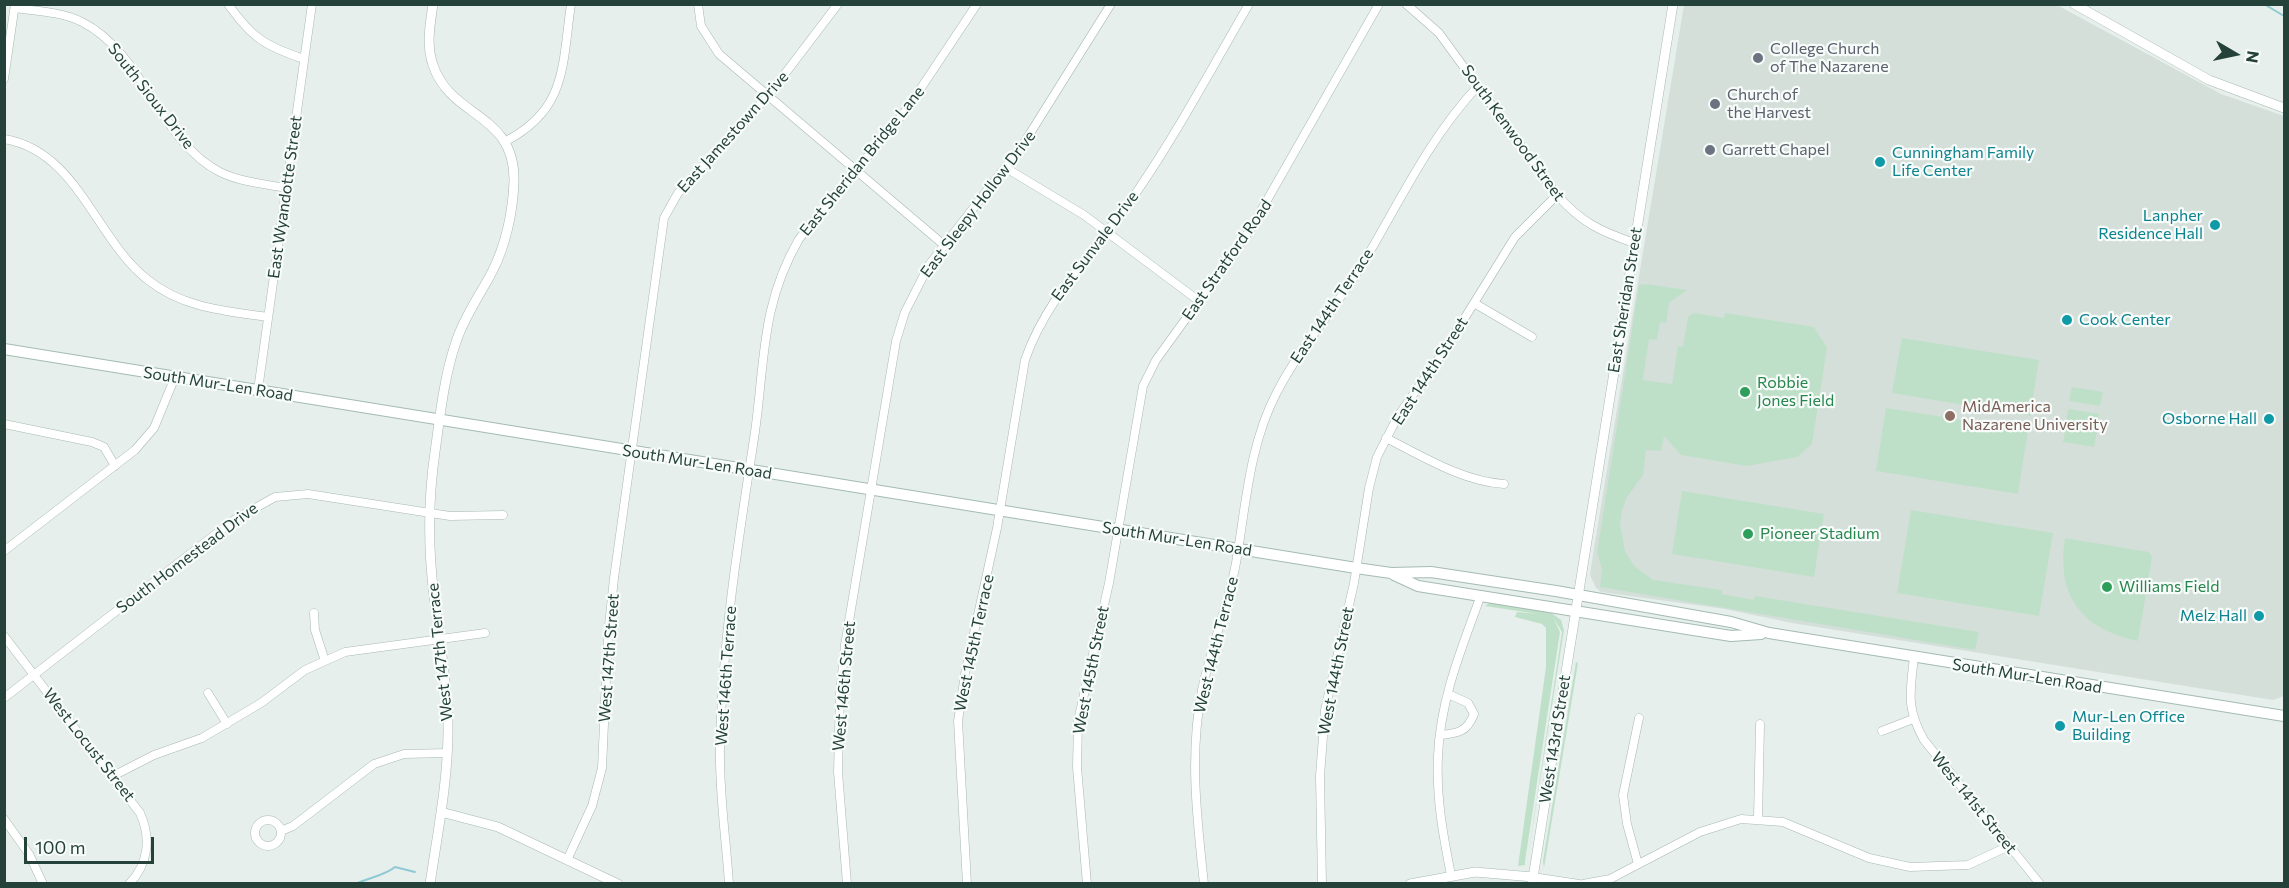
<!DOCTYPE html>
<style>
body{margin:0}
#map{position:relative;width:2289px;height:888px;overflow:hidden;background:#e6efeb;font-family:Commissioner,sans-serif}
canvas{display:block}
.frame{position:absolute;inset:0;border:6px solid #24423a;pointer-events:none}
.north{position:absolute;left:2205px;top:24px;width:60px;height:60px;-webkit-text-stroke:4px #f7fbf9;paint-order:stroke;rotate:99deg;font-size:16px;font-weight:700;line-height:24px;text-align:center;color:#24423a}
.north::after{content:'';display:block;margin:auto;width:21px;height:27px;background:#24423a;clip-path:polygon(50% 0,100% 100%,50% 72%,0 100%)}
.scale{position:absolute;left:24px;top:837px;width:130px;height:27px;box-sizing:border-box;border:3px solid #24423a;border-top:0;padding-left:8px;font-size:18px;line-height:21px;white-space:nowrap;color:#24423a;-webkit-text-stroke:4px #f7fbf9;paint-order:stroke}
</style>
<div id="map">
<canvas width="2289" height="888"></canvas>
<div class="frame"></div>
<div class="north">N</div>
<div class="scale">100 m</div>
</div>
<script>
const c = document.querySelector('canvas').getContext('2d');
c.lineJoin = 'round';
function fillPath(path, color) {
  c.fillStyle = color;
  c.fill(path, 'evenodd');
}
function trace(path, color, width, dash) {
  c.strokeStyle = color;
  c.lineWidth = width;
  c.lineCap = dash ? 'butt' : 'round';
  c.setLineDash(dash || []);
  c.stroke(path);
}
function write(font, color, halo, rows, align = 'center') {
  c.font = font + ' Commissioner,sans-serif';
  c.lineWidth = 4.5;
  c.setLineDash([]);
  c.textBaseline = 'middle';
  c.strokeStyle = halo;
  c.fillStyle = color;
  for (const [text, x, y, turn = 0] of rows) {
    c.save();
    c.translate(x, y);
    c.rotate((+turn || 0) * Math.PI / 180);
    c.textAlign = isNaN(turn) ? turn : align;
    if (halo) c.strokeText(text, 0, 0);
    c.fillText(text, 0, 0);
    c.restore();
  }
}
const built = new Path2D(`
 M1684,5H2057L2221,94L2284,116V696L2273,700L1792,623L1725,609L1601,592L1596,588L1590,575L1593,554Z`);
const green = new Path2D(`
 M1645,284L1687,290L1669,303L1666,323L1660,322L1657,340L1649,339L1643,380L1672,384L1678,346L1683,347L1688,317L1694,313L1724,318L1725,313L1814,327L1827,348L1812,444L1797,457L1747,466L1681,455L1664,436L1661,451L1646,450L1643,475L1627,497L1622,510L1620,524L1625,551L1634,566L1653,580L1722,590V594L1754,600L1755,596L1979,632L1975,650L1600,587L1602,569L1597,553L1639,285Z
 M1902,338L2039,360L2030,416L1892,393Z
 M2072,387L2103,392L2100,406L2069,401Z
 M1886,408L2028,430L2018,494L1876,471Z
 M2068,409L2099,414L2097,428L2066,423Z
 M2066,428L2097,432L2094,447L2063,442Z
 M1682,491L1824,514L1814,577L1672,554Z
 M1911,510L2053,533L2039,616L1897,593Z
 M2065,538L2149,552L2152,557L2138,641C2081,629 2056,596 2065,538Z
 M1489,603L1550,612L1561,620L1564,630L1527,863L1562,632L1553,617L1560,632L1525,861V865L1518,866L1546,667V628L1542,624L1515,617L1517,612L1538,614L1485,606Z
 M1576,662L1578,663L1544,868L1543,861Z`);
const stream = new Path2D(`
 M2264,4L2284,16
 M447,883L448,884
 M355,884C368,878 386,875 395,867L415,872`);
const minor = new Path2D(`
 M228,4C252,38 265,46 304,59
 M698,4L701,26L719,54L944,245
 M1406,4L1439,33L1557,195C1582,223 1600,231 1634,243
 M15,8C36,11 62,12 82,22C144,53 159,141 220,172C240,182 264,184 286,188
 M4,79L15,4
 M4,139C78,151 95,239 148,280C183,308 225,311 268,317
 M506,141C567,109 562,66 571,4
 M1006,168L1084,215L1199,301
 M1474,303L1532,337
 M258,390L312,4
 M4,424L92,442L104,447L115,466
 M1386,438C1424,457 1462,481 1504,484
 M4,551L135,450L154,428L175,377
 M314,613L315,630L325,661
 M4,636L140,813C151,837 149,864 129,884
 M1914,657C1910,693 1906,708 1924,740L2040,884
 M208,693L227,724
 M4,698L234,520L275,497L308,494L450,516L503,515
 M1882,731L1913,719
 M1441,735C1458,733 1467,732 1474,714L1468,703L1448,694
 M113,776L154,755L202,738L261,703L305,670L345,652L485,633
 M4,819L29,854L43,884
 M1758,819L1760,724
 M255 833a13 13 0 1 1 26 0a13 13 0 1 1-26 0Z
 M281,831L293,826L374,764L404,754L447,753
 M567,860L592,806L602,768L608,635L614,578L664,218L678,193L768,96L838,4
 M1638,864L1627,824L1623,795L1639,718
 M1451,875C1443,835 1436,797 1438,756C1440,700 1462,647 1481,595
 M1533,877L1579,884
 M729,884C726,838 719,793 720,748C722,641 739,536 755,432C765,360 761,305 799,239L907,109L977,4
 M847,884L838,772L840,694L845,645L896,341L905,312L929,265L1024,143L1111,4
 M967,884L958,721L965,674L997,528L1025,360C1047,296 1098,248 1136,193C1177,133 1212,68 1249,4
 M1087,884L1077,767L1078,721L1109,583L1143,386L1156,360L1250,230L1379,4
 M1204,884C1197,819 1189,754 1202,690C1211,647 1228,606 1236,563C1246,505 1249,445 1277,392C1301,345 1338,306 1365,260C1400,201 1430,137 1478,86
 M1322,884L1320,776L1325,710L1354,583L1369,488L1377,457L1398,416L1446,348L1515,237L1557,195
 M1583,884L1610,879L1700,832L1741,819L1783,822L1869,858L1910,867L1968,865L2009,846`);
const tertiary = new Path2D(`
 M2074,4L2209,80L2284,108
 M441,812L498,827L618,884
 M430,884C438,830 449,776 448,721C447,680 439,638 434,596C428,548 428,500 435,452C440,416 444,377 456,342C464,317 480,295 492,272C506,245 513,211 514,181C515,112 451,119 433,65C426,45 430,25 433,4
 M1410,884L1475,872L1533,877
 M1532,884L1673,4`);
const secondary = new Path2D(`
 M4,349L1356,568L1391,573L1431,572L1556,591L1731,622L1769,633L2284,716
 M1394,575L1418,586L1731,636L1761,634`);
const markers = [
 [1758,58,6,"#6b7280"],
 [1715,104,6,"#6b7280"],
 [1710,150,6,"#6b7280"],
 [1880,162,6,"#0f9aa8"],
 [2215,225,6,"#0f9aa8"],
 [2067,320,6,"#0f9aa8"],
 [1745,392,6,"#2e9e5b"],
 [1950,416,6,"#8d6e63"],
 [2269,419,6,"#0f9aa8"],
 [1748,534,6,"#2e9e5b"],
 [2107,587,6,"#2e9e5b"],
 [2259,616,6,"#0f9aa8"],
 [2060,726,6,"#0f9aa8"]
];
const worshipNames = [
 ["College Church",1770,49],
 ["of The Nazarene",1770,67],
 ["Church of",1727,95],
 ["the Harvest",1727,113],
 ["Garrett Chapel",1722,150]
];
const streetNames = [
 ["South Sioux Drive",151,96,52],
 ["East Jamestown Drive",733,132,-48],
 ["South Kenwood Street",1513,133,54],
 ["East Sheridan Bridge Lane",862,161,-51],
 ["East Wyandotte Street",285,197,-82],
 ["East Sleepy Hollow Drive",978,204,-53],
 ["East Sunvale Drive",1095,246,-53],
 ["East Stratford Road",1227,260,-55],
 ["East Sheridan Street",1625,300,-81],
 ["East 144th Terrace",1332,306,-56],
 ["East 144th Street",1430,371,-57],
 ["South Mur-Len Road",218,384,9],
 ["South Mur-Len Road",697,462,9],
 ["South Mur-Len Road",1177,539,9],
 ["South Homestead Drive",187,558,-37],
 ["West 145th Terrace",974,643,-78],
 ["West 144th Terrace",1216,645,-76],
 ["West 147th Terrace",440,652,-96],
 ["West 147th Street",609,658,-86],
 ["West 145th Street",1091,670,-79],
 ["West 144th Street",1336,671,-79],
 ["West 146th Terrace",726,676,-86],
 ["South Mur-Len Road",2027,676,9],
 ["West 146th Street",844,686,-85],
 ["West 143rd Street",1555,739,-81],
 ["West Locust Street",89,745,52],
 ["West 141st Street",1974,803,51]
];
const cultureNames = [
 ["Cunningham Family",1892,153],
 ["Life Center",1892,171],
 ["Lanpher",2203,216,"right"],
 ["Residence Hall",2203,234,"right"],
 ["Cook Center",2079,320],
 ["Osborne Hall",2257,419,"right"],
 ["Melz Hall",2247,616,"right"],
 ["Mur-Len Office",2072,717],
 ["Building",2072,735]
];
const leisureNames = [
 ["Robbie",1757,383],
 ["Jones Field",1757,401],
 ["Pioneer Stadium",1760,534],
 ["Williams Field",2119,587]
];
const educationNames = [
 ["MidAmerica",1962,407],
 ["Nazarene University",1962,425]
];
fillPath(built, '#d4dfda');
fillPath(green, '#bfe0c8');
trace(stream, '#8ec9d4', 2);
trace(minor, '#a8b8b2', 9);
trace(tertiary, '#a8b8b2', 10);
trace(secondary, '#a4bbb3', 12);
trace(minor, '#fff', 8);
trace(tertiary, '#fff', 9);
trace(secondary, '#fff', 10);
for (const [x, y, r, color] of markers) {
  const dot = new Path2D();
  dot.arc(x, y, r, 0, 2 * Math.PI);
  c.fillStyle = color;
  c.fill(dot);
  trace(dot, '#f7fbf9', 2);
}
write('16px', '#5b616d', '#f7fbf9', worshipNames, 'left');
write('16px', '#24423a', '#f7fbf9', streetNames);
write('16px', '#0d838f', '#f7fbf9', cultureNames, 'left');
write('16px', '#27864d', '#f7fbf9', leisureNames, 'left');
write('16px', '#785e54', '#f7fbf9', educationNames, 'left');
</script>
